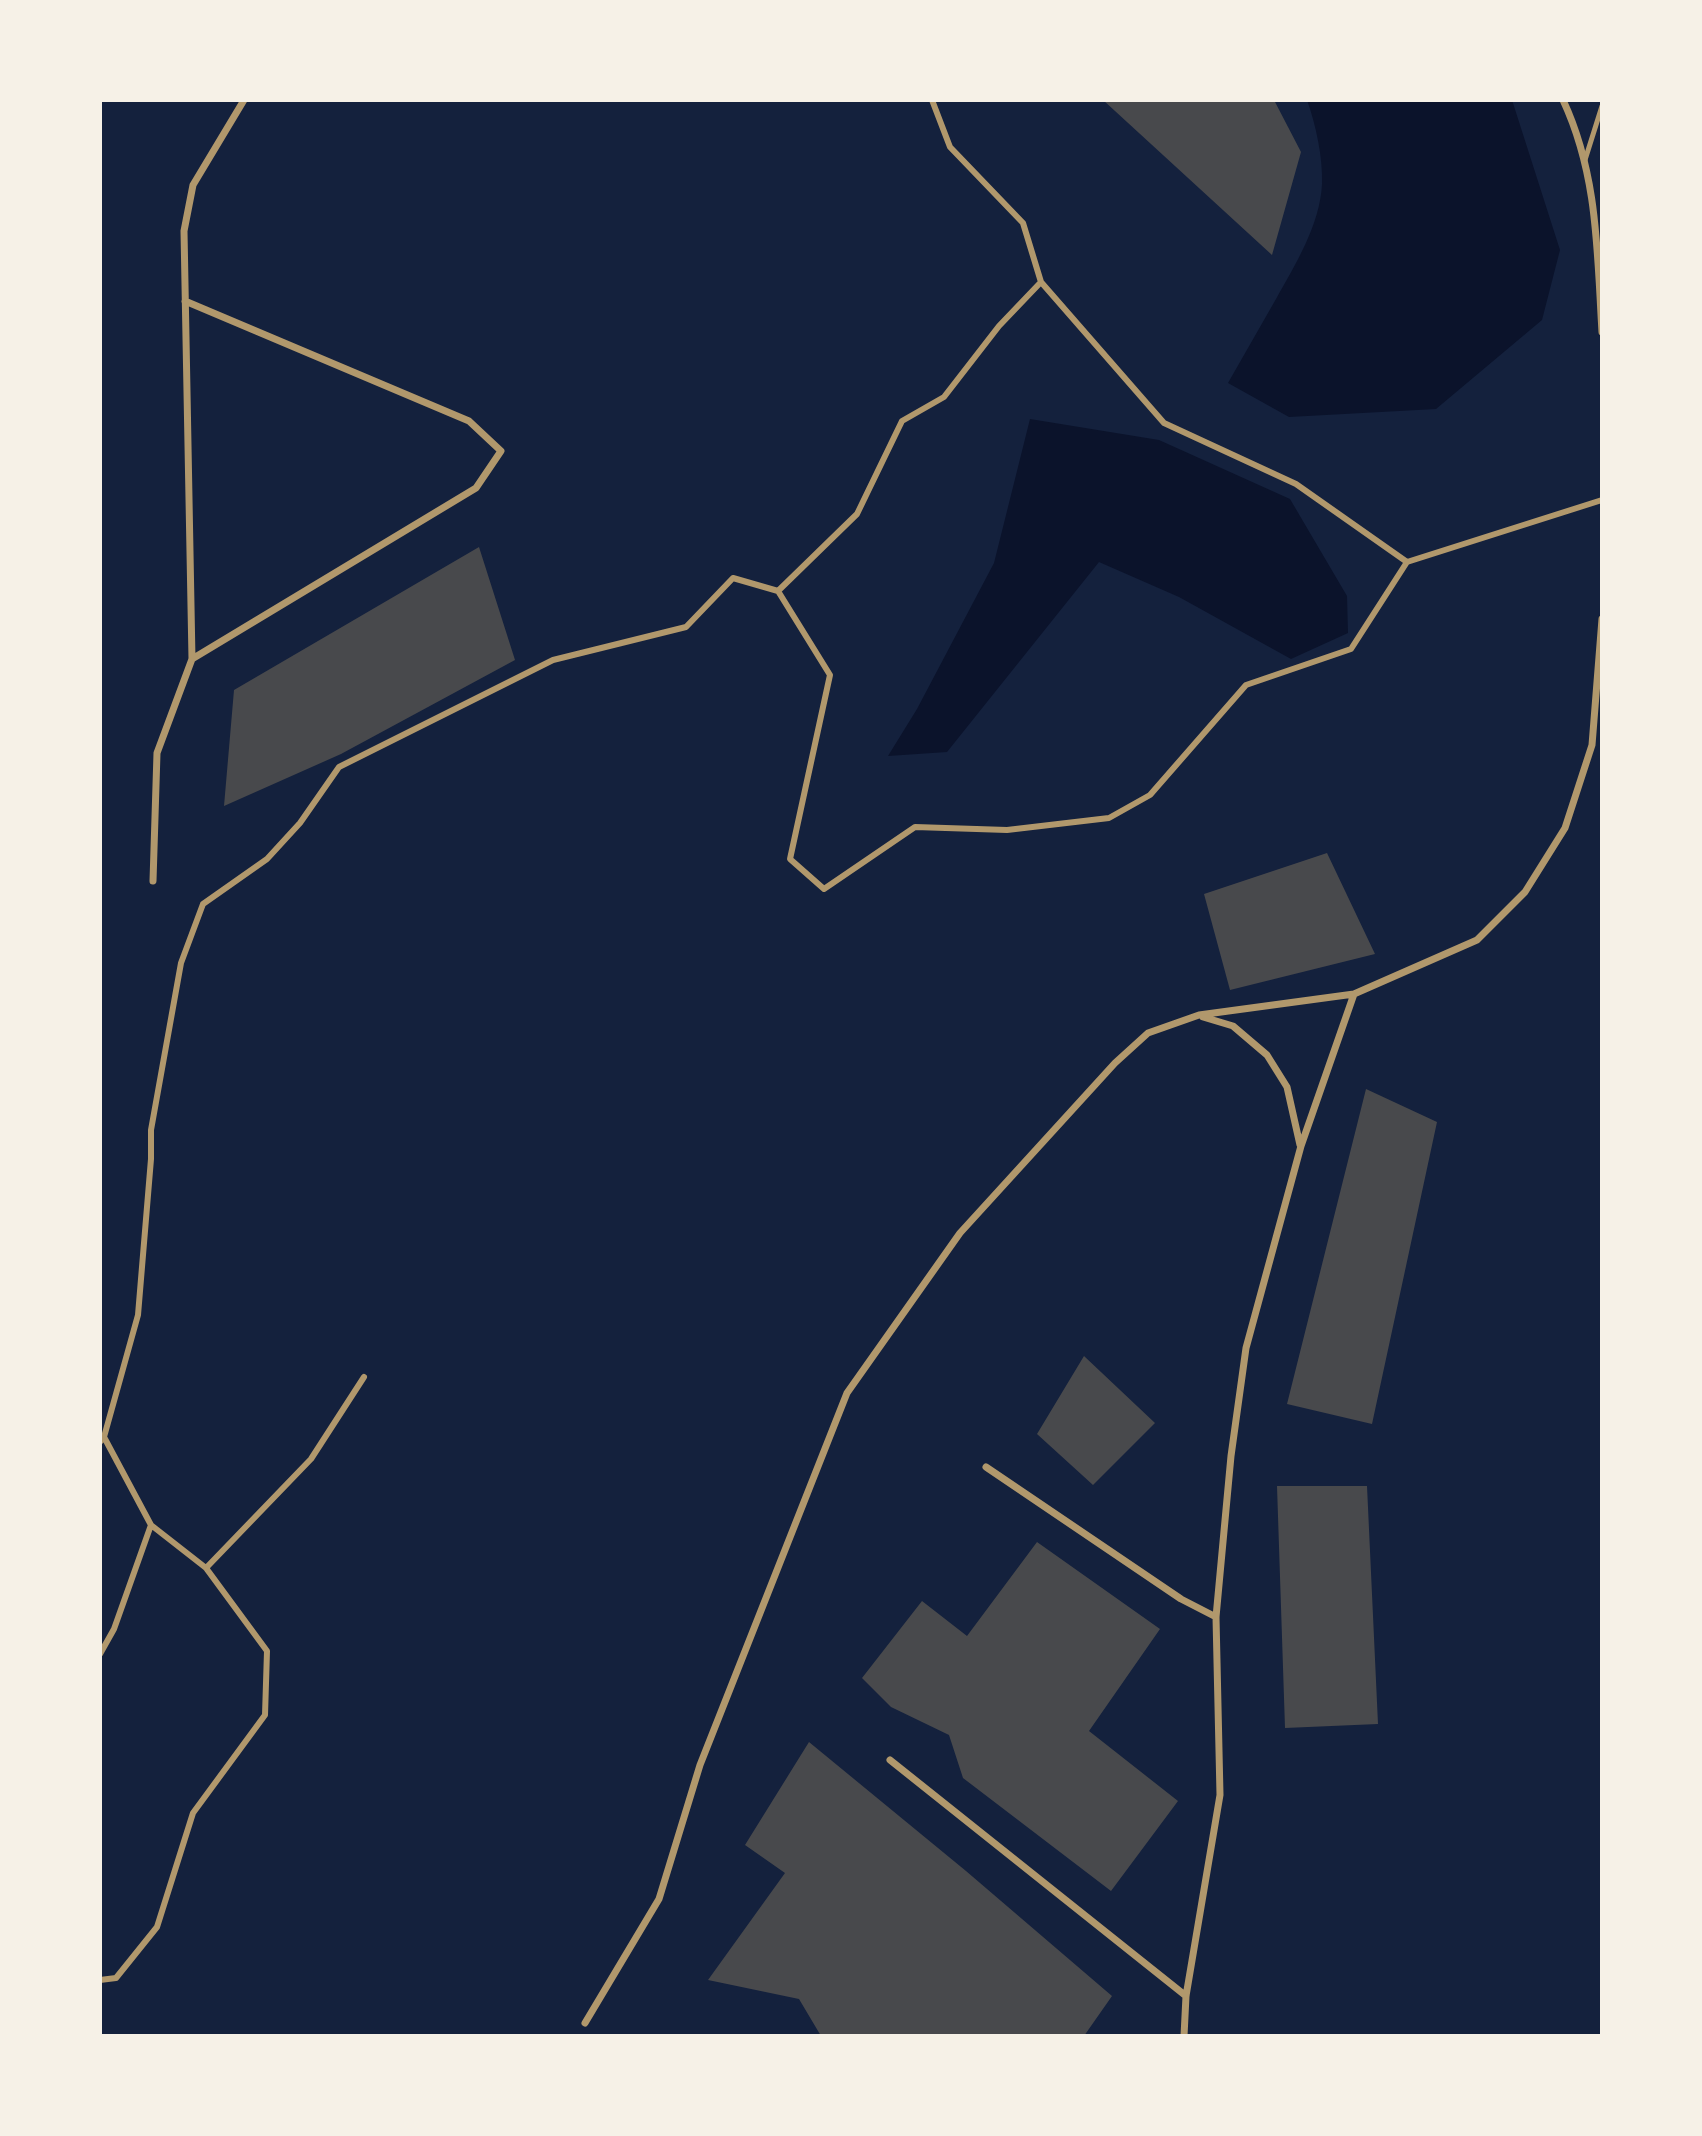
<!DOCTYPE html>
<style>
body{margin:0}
#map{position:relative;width:1702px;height:2136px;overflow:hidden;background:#14213d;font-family:"Archivo Narrow",sans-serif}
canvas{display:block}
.frame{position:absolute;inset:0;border:102px solid #f6f1e7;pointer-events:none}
</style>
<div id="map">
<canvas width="1702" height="2136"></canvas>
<div class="frame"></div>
</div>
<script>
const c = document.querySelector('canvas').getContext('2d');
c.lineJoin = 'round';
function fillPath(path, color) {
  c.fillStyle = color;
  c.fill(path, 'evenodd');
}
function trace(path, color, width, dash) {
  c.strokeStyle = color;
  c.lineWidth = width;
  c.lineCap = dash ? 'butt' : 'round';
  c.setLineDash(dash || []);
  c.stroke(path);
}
const water = new Path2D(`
 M1307,100H1512L1560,250L1542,320L1436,409L1289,417L1228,383C1244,355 1260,327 1276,299C1295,265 1320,225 1322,184C1323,158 1316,125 1307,100Z
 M1030,419L1159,440L1290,499L1347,596L1348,633L1291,659L1179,597L1099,562L947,752L888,756L917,709L994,563Z`);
const building = new Path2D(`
 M1103,100H1274L1301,152L1272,255Z
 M479,547L515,660L341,754L224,806L234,690Z
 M1327,853L1375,954L1230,990L1204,894Z
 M1366,1089L1437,1122L1372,1424L1287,1404Z
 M1084,1356L1155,1423L1093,1485L1037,1434Z
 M1277,1486H1367L1378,1724L1285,1728Z
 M1037,1542L1160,1629L1089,1731L1178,1801L1111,1891L963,1778L949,1735L891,1707L862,1678L922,1601L967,1636Z
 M809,1742L966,1871L1112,1996L1084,2036H821L799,1999L708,1980L785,1873L745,1845Z`);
const service = new Path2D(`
 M1585,160L1602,106`);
const pedestrian = new Path2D(`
 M932,100L950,147L1023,223L1041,282L1164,423L1296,484L1407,562L1602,500
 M778,591L830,675L790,859L824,889L915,827L1007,830L1109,818L1150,795L1246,685L1351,649L1407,562
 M100,1442L104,1437L138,1315L151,1159V1130L181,963L203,904L267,859L300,823L339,767L553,660L686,627L733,578L778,591L857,514L902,421L944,397L999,326L1041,282
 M206,1568L311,1459L364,1377
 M100,1654L114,1629L151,1525
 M100,1980L116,1978L157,1927L193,1813L265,1715L267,1651L206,1568L151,1525L104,1437`);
const minor = new Path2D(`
 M1563,100C1598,175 1597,251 1602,332
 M185,301L469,421L501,451L476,488L192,659
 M153,881L157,753L192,659L184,231L193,185L244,100
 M1203,1017L1233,1026L1267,1055L1287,1087L1300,1145
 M986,1467L1181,1599L1216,1617
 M890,1760L1186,1996
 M585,2023L659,1899L700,1765L847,1393L960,1233L1115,1063L1148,1033L1199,1015L1354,994L1477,940L1525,892L1565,828L1592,745L1602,619
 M1184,2036L1186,1996L1220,1795L1216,1617L1231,1456L1246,1348L1301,1146L1354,994`);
fillPath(water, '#0b132b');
fillPath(building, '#48494c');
trace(service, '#b1986c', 5);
trace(pedestrian, '#b1986c', 6);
trace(minor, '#b1986c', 7);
</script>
